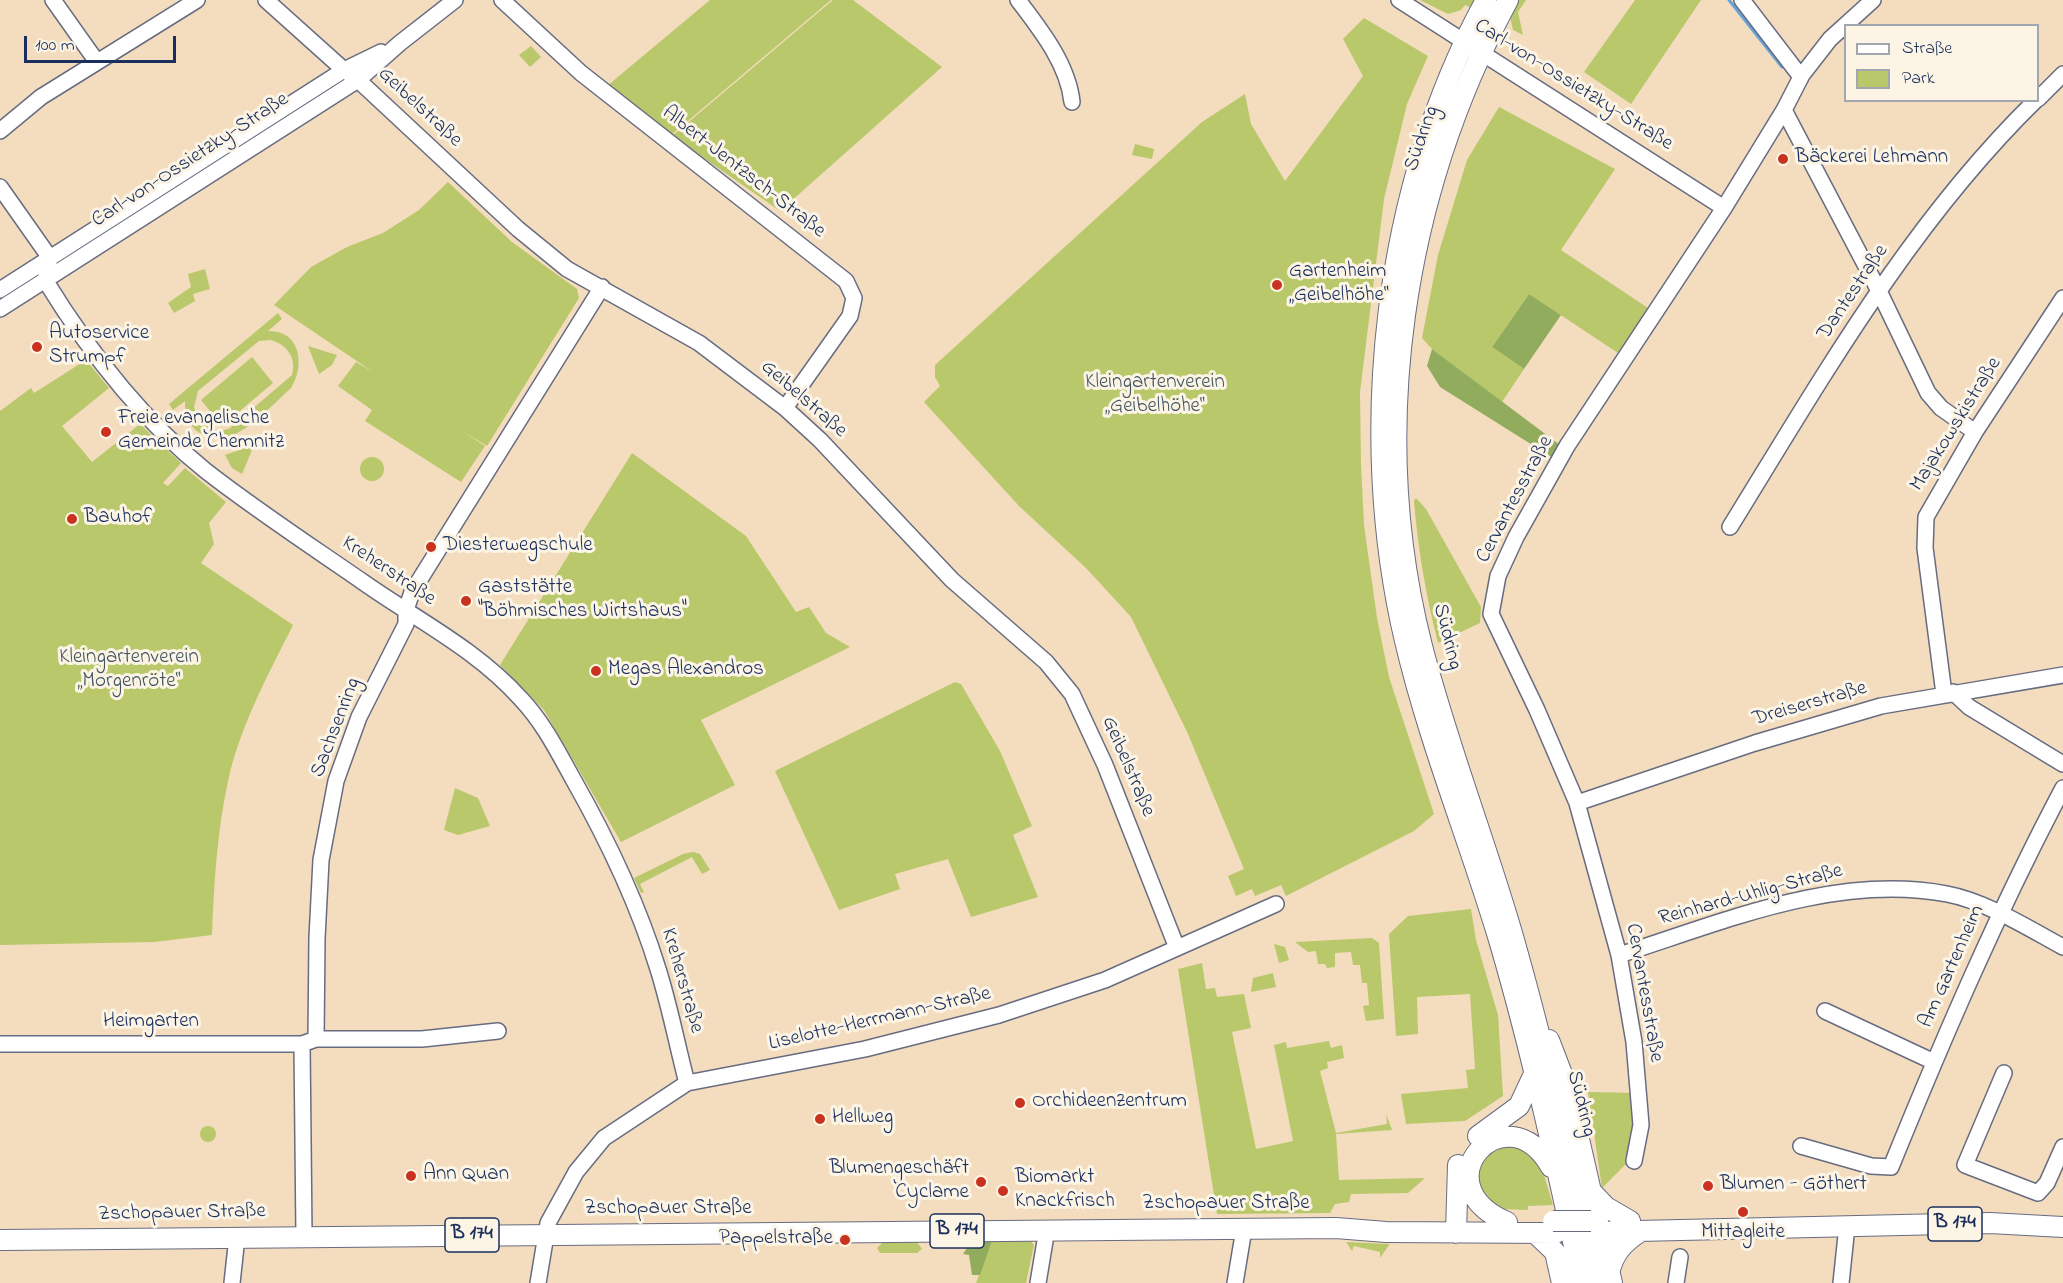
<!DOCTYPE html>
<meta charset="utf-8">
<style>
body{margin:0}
#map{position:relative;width:2063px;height:1283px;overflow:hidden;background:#f4dcbf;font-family:"Indie Flower",sans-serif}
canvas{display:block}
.legend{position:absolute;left:1844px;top:24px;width:195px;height:78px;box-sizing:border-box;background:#fcf5e5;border:2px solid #a2a6af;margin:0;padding:8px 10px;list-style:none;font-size:18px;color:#1b2f5e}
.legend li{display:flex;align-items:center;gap:12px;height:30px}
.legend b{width:30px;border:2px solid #a2a6af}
.scale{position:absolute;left:24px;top:36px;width:152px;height:27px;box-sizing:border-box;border:3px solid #1b2f5e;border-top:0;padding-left:8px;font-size:18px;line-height:21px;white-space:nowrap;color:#1b2f5e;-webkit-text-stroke:4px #fcf5e5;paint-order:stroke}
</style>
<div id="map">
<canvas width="2063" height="1283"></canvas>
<ul class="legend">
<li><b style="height:8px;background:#fff"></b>Straße</li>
<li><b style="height:16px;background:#b9c86a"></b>Park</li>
</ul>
<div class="scale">100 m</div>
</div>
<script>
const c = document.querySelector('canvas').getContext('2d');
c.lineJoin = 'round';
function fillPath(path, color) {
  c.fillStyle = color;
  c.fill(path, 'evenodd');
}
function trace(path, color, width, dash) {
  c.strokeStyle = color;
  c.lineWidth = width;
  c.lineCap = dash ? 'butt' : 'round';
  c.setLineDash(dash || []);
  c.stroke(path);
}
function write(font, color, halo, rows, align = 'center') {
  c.font = font + ' "Indie Flower",sans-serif';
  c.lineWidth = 6;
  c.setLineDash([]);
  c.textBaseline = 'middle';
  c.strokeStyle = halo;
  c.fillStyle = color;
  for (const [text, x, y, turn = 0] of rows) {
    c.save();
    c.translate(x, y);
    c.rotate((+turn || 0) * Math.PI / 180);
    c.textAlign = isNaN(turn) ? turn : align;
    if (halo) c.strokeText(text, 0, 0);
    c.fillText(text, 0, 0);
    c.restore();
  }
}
const green = new Path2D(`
 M710,0H831L670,136L607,86Z
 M833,0H853L942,67L780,211L672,136Z
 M1420,0H1475L1471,8L1465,5L1461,10L1448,14Z
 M1519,0H1526L1518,12L1523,35L1513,30L1510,16Z
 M1635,0H1701L1631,104L1584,72Z
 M1364,18L1428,56L1407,104L1384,199L1360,392L1361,465L1364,525L1377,618L1389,677L1434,814L1414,831L1286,896L1281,885L1255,896L1252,889L1236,896L1228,876L1244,869L1188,734L1131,617L1087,569L1019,506L924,402L940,386L935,377V365L1202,122L1245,94L1251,124L1285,181L1363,76L1343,39Z
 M531,46L541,57L530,67L519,55Z
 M1499,107L1615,169L1561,250L1648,308L1618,353L1529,294L1492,347L1524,369L1502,402L1432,349L1422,338L1438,255L1467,160Z
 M1135,144L1154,149L1152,159L1132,155Z
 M448,182L512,242L577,289L579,298L487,446L462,431L485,446L461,482L365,421L372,410L338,386L356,362L373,372L274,305L311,267L347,247L383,233L419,210Z
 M205,269L210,289L193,294L195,301L174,313L168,303L191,287L188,274Z
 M278,313L282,319L268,331C301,330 305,366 291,388C269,407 232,454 200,433C188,426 185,414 185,401L173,410L169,404ZM270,340C287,344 297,358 292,375L230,428C214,436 199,422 194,407L198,391L259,341Z
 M308,346L337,355L332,365L319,374Z
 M252,357L273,383L222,426L201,400Z
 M86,360L109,388L62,426L92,462L140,424L181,463L163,483L168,486L185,468L226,502L209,523L214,544L201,563L293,625C268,675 240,726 228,781C217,832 214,883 212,935L154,942L0,945V411L31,388L34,393Z
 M254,445L242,474L232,468L225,455Z
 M632,453L746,536L796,612L809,607L826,633L850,647L701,720L735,785L621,842L544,710L500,665Z
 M360 469a12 12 0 1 1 24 0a12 12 0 1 1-24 0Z
 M1416,498L1426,509L1481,607L1480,623L1438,643C1426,596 1418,550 1414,501Z
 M955,682L961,684L1000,751L1032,826L1013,835L1038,897L971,917L948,859L895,874L900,889L839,910L775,771Z
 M455,788L478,798L490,826L458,835L444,830Z
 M693,852L700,854L710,870L702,874L692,857L640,884L644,892L641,893L634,878L683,854Z
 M1471,909L1476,940L1498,1015L1503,1096L1465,1121L1406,1124L1401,1094L1468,1088L1466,1070L1475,1069L1470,994L1417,997L1418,1034L1396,1036L1389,934L1408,916Z
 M1372,938L1379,943L1384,1019L1366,1021L1363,1006L1369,1005L1367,983H1362L1360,965H1353L1351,952L1335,953V967L1327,968L1325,964H1318L1316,951L1308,952L1295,942Z
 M1274,944L1285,947L1289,960L1279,963Z
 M1202,963L1206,989L1215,988L1217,997L1244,994L1251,1028L1232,1032L1256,1149L1293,1141L1274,1045L1286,1042L1287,1048L1329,1041L1331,1048L1342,1045L1344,1058L1327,1062L1328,1068L1320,1071L1336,1133L1387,1124L1386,1114L1392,1130L1336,1134L1339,1180L1425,1178L1408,1193L1351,1194L1349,1202L1335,1204L1330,1213L1217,1214L1178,969Z
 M1273,973L1276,987L1251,992L1253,978Z
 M1588,1092L1639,1093L1629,1161L1602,1188Z
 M200 1134a8 8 0 1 1 16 0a8 8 0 1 1-16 0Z
 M1520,1145L1541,1165L1553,1205L1528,1206V1210L1503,1209L1477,1192L1474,1180L1489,1150Z
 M1030,1240L1034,1245L1026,1283H976L992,1241Z
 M883,1242H917L922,1249L917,1253H880L877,1248Z
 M1346,1242L1389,1244V1245L1380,1258V1252L1354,1246L1352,1251Z`);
const forest = new Path2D(`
 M1529,294L1561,315L1524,369L1492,347Z
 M1432,349L1560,445L1553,458L1440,387L1427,366Z
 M972,1241H992L980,1275H972L969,1255L963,1254Z`);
const stream = new Path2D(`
 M1729,0L1782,67`);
const minor = new Path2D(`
 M53,0L97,62
 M266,0L344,70L358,80L518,229L567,269L699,343L785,408L820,440L952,580L1046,662L1072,694L1105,765L1177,948
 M502,0L581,73L846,281L854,298L850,316L785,408
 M1018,0C1040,29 1068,64 1072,102
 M1399,0L1724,208
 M1742,0L1801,77
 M2038,99L2063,74
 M1784,110L1879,291L1928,393L1941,408L1975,432
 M0,131L41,97L197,0
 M0,187L50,258L45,280C88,350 141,419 206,471C256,510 311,546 363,582C417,620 476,649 521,699C543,722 558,752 573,779C607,839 638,904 658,969C670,1007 677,1045 687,1083
 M0,290L344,70L381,52
 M0,309L358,80L400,43L455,0
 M1730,527C1822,378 1910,223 2036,100
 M1953,692L1969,707L2063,764
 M1944,694L1925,548L1926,517L1975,432L2063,298
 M1577,803L1755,743L1881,706L2063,675
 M1619,955C1723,922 1836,873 1947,894C1985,901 2028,928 2063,947
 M1825,1011L1934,1062
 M316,1039L317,938L321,860L336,781L359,717L406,624V610L412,592L602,287
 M0,1044H302L316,1039H422L498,1031
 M302,1044L304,1236
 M2004,1073L1965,1165L2038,1193L2047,1183L2063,1147
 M1801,1146L1871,1166L1891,1167C1943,1039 1998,911 2063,788
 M1634,1161L1641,1125L1634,1042L1619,955L1577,803L1537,710L1491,614L1498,576L1516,537L1567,446L1724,208L1784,110L1802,75L1830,39L1873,0
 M232,1283L237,1237
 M538,1283L548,1223L576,1172L604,1138L687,1083L865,1049L999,1015L1105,980L1276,904
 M1038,1283L1045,1241
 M1235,1283L1244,1229
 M1676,1283L1680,1257
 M1841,1283L1847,1226`);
const major = new Path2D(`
 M1486,0C1383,187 1356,434 1405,641C1429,743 1469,840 1499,940C1532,1052 1557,1168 1582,1283
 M1508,0C1403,195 1367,430 1422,646C1447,743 1484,837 1512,933C1545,1048 1572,1166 1597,1283
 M1549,1040L1567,1087L1612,1283
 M1478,1136L1519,1106L1534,1074
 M1590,1190L1606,1207L1630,1221
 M1507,1222C1418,1184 1506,1088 1551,1167
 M1593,1232L1990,1223L2063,1227
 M1456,1233L1458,1165
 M1535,1233L1555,1252L1562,1283
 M0,1240L1336,1228L1386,1232L1556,1233
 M1609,1274C1613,1253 1624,1242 1641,1231`);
const majorBridge = new Path2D(`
 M1553,1221H1591`);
const markers = [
 [1783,159,6,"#c8321e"],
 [1277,285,6,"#c8321e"],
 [37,347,6,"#c8321e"],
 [106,432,6,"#c8321e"],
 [72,519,6,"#c8321e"],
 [431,547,6,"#c8321e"],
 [466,601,6,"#c8321e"],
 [596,671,6,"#c8321e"],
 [1020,1103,6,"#c8321e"],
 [820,1119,6,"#c8321e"],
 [411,1176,6,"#c8321e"],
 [981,1182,6,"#c8321e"],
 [1708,1186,6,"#c8321e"],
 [1003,1191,6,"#c8321e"],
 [1743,1212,6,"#c8321e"],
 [845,1240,6,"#c8321e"]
];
const shields = [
 [1955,1224,54],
 [957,1231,54],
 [472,1235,54]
];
const shieldNames = [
 ["B 174",1955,1224],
 ["B 174",957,1231],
 ["B 174",472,1235]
];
const streetNames = [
 ["Carl-von-Ossietzky-Straße",1573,86,32],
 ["Geibelstraße",419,108,43],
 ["Südring",1423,139,-71],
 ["Carl-von-Ossietzky-Straße",191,161,-33],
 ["Albert-Jentzsch-Straße",743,173,38],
 ["Dantestraße",1854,293,-56],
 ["Geibelstraße",803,400,41],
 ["Majakowskistraße",1957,425,-58],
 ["Cervantesstraße",1516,500,-62],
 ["Kreherstraße",388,572,34],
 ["Südring",1446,637,76],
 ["Dreiserstraße",1810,705,-16],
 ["Sachsenring",337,728,-69],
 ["Geibelstraße",1127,767,67],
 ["Reinhard-Uhlig-Straße",1751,896,-15],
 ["Am Gartenheim",1953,967,-66],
 ["Kreherstraße",681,981,74],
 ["Cervantesstraße",1643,993,80],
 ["Liselotte-Herrmann-Straße",880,1020,-13],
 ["Heimgarten",151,1023],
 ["Südring",1580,1104,76],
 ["Zschopauer Straße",1226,1205],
 ["Zschopauer Straße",668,1210],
 ["Zschopauer Straße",182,1214,-1]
];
const poiNames = [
 ["Bäckerei Lehmann",1795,159],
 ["Gartenheim",1289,273],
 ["„Geibelhöhe“",1289,297],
 ["Autoservice",49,335],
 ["Strumpf",49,359],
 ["Freie evangelische",118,420],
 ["Gemeinde Chemnitz",118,444],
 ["Bauhof",84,519],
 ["Diesterwegschule",443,547],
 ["Gaststätte",478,589],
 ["\"Böhmisches Wirtshaus\"",478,613],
 ["Megas Alexandros",608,671],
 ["Orchideenzentrum",1032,1103],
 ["Hellweg",832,1119],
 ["Blumengeschäft",969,1170,"right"],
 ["Cyclame",969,1194,"right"],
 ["Ann Quan",423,1176],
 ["Biomarkt",1015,1179],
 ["Knackfrisch",1015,1203],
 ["Blumen - Göthert",1720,1186],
 ["Mittagleite",1743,1234,"center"],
 ["Pappelstraße",833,1240,"right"]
];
const parkNames = [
 ["Kleingartenverein",1155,384],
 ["„Geibelhöhe“",1155,408],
 ["Kleingartenverein",129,659],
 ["„Morgenröte“",129,683]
];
fillPath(green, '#b9c86a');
fillPath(forest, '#92ac5e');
trace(stream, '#64a5d7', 3);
trace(minor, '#676c80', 18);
trace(major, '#676c80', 22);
trace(minor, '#fff', 15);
trace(major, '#fff', 20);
trace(majorBridge, '#676c80', 22, []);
trace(majorBridge, '#fff', 20);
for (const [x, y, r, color] of markers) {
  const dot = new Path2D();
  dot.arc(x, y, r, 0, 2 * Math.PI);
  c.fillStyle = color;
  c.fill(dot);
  trace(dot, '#fcf5e5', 2);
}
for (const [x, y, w] of shields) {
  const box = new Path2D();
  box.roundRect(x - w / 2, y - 17, w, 34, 4.5);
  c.fillStyle = '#fcf5e5';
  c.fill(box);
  trace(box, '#1b2f5e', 1.5);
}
write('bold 20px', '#1b2f5e', null, shieldNames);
write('21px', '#1b2f5e', '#fcf5e5', streetNames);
write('21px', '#1b2f5e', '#fcf5e5', poiNames, 'left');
write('21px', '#425561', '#fcf5e5', parkNames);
</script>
